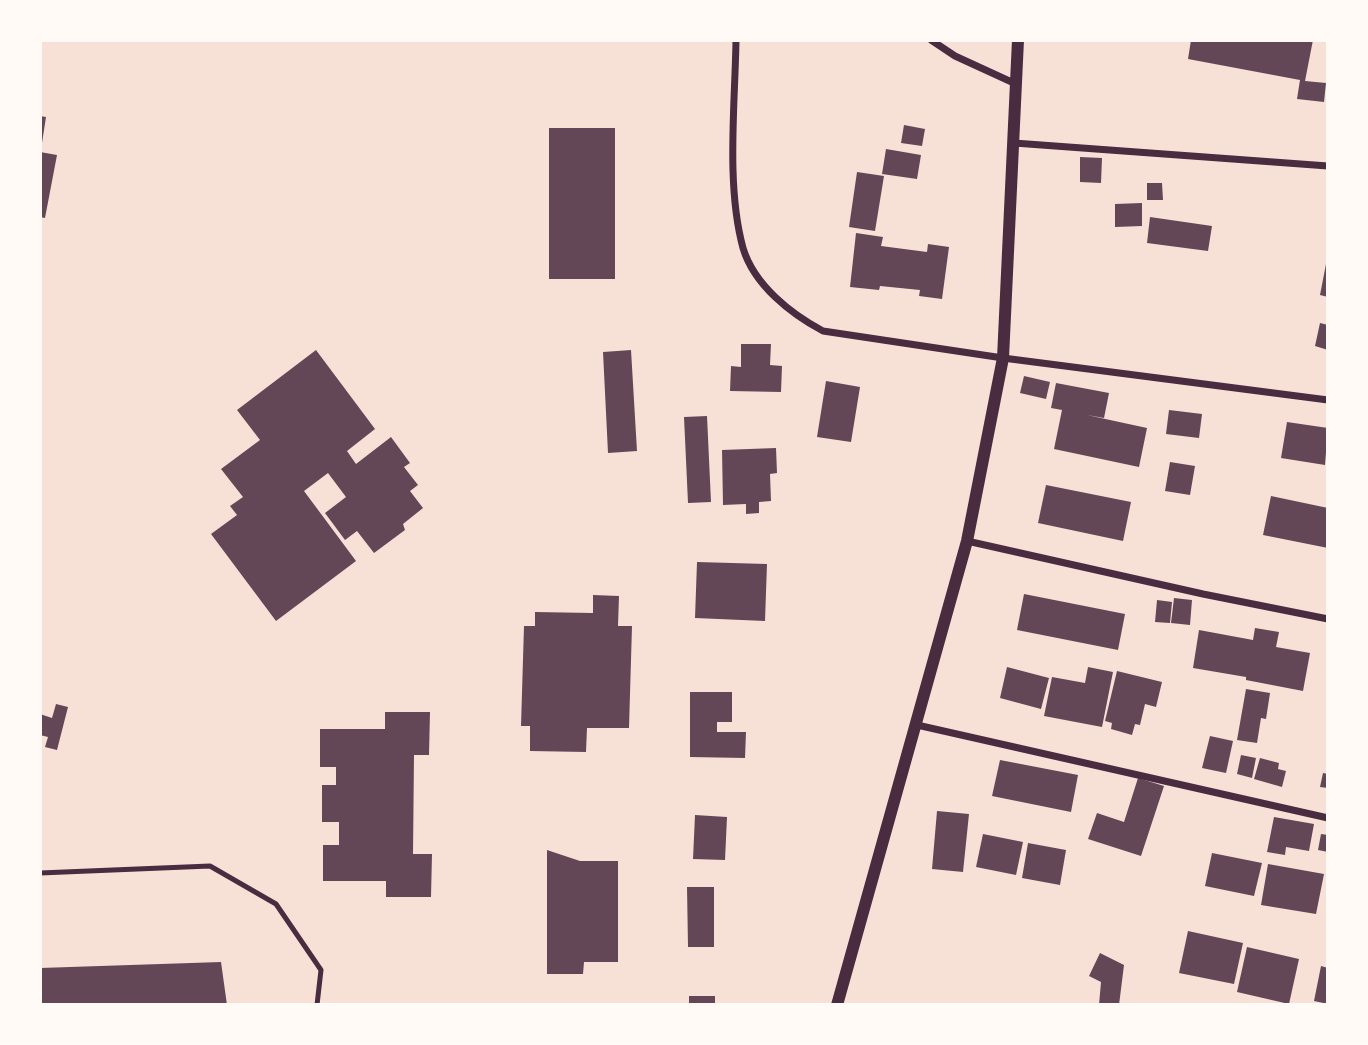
<!DOCTYPE html>
<style>
body{margin:0}
#map{position:relative;width:1368px;height:1045px;overflow:hidden;background:#f7e1d7;font-family:Rubik,sans-serif}
canvas{display:block}
.frame{position:absolute;inset:0;border:42px solid #fffaf5;pointer-events:none}
</style>
<div id="map">
<canvas width="1368" height="1045"></canvas>
<div class="frame"></div>
</div>
<script>
const c = document.querySelector('canvas').getContext('2d');
c.lineJoin = 'round';
function fillPath(path, color) {
  c.fillStyle = color;
  c.fill(path, 'evenodd');
}
function trace(path, color, width, dash) {
  c.strokeStyle = color;
  c.lineWidth = width;
  c.lineCap = dash ? 'butt' : 'round';
  c.setLineDash(dash || []);
  c.stroke(path);
}
const building = new Path2D(`
 M1191,40H1313L1305,81L1326,83L1324,102L1297,99L1300,80L1188,59Z
 M40,116L46,117L42,143H40Z
 M904,125L925,129L922,146L901,143Z
 M549,128H615V279H549Z
 M886,149L921,155L917,179L882,174Z
 M40,152L57,155L45,218L40,217Z
 M1080,157L1102,158L1101,183L1080,182Z
 M857,172L884,176L875,231L849,227Z
 M1147,183H1162L1163,200H1147Z
 M1142,203V226L1115,227V204Z
 M1150,217L1212,226L1208,251L1147,243Z
 M856,233L883,237L881,246L927,252L928,244L949,247L942,299L919,296L920,290L880,286L879,290L850,287Z
 M1326,264H1328V297L1320,295Z
 M1320,323L1328,325V350L1315,346Z
 M741,344H771L770,365L782,366L781,392L730,391L731,366L741,367Z
 M316,350L375,429L347,451L356,464L391,437L410,463L404,467L418,485L410,491L423,508L403,524L405,530L374,553L357,531L345,540L325,513L346,497L328,473L304,491L356,561L276,621L211,534L237,515L230,506L243,497L221,469L260,440L237,410Z
 M631,350L637,451L608,453L603,352Z
 M1024,376L1050,382L1046,399L1020,393Z
 M826,381L860,387L851,442L817,437Z
 M1056,383L1109,393L1104,418L1087,415L1147,428L1139,467L1054,449L1062,410L1051,408Z
 M1169,410L1202,414L1199,438L1166,434Z
 M707,416L711,502L688,503L684,417Z
 M1287,422L1328,428L1325,465L1281,458Z
 M776,448L777,473L770,474L771,501L759,502V513L746,514V504L723,505L722,450Z
 M1170,462L1195,466L1190,495L1165,491Z
 M1046,485L1131,502L1123,541L1038,523Z
 M1271,496L1328,508V548L1263,535Z
 M697,562L767,564L765,621L695,618Z
 M1024,594L1125,614L1118,650L1017,630Z
 M593,595L619,596L618,626H632L629,728H587L586,752L530,751V726H521L524,626H535V612L593,613Z
 M1174,598L1192,600L1190,625L1171,623Z
 M1157,600L1172,602L1170,623L1155,622Z
 M1255,628L1279,632L1276,647L1310,653L1303,691L1246,680V677L1193,668L1199,630L1253,640Z
 M1007,667L1049,678L1041,709L1000,698Z
 M1088,667L1113,672L1102,727L1044,716L1052,677L1085,683Z
 M1117,671L1162,682L1156,707L1145,704L1140,725L1135,724L1132,735L1111,729L1112,723L1105,721Z
 M1246,689L1270,693L1266,719L1261,718L1257,743L1237,740Z
 M690,692H732V722H717V732H746L745,758L690,757Z
 M56,704L68,707L57,750L45,747L48,737L40,735V714L52,718Z
 M385,712H430L429,755H414L413,854H432L431,897H386V881H323V845H339V822H322V785H336V767H320V729H385Z
 M1210,736L1233,741L1226,773L1202,768Z
 M1241,755L1256,758L1252,778L1237,774Z
 M1260,758L1279,763L1278,769L1286,771L1282,787L1254,779Z
 M1000,760L1078,775L1071,812L992,796Z
 M1323,773L1328,774V788L1320,787Z
 M1138,778L1164,786L1141,856L1088,839L1097,813L1124,822Z
 M937,811L969,814L963,872L932,869Z
 M695,815L727,817L725,860L693,859Z
 M1274,817L1314,824L1309,851L1286,847L1285,855L1267,852Z
 M983,834L1023,842L1016,875L976,867Z
 M1321,834L1328,835V852L1318,850Z
 M1028,843L1066,850L1060,885L1022,878Z
 M547,850L580,861H618V962H584L583,974H547Z
 M1212,853L1262,863L1254,896L1205,886Z
 M1268,864L1324,874L1316,914L1261,905Z
 M687,887H714V947H688Z
 M1188,931L1243,943L1234,984L1179,973Z
 M1247,947L1299,959L1289,1004L1237,992Z
 M1100,953L1124,965L1119,1005H1099L1101,982L1089,976Z
 M221,962L227,1005H40V968Z
 M1321,966L1328,968V1004L1314,1001Z
 M689,996H715V1005H689Z`);
const service = new Path2D(`
 M40,873L210,866L276,904L321,970L317,1005`);
const minor = new Path2D(`
 M736,40C735,105 726,186 743,248C754,285 791,314 823,331L1003,358L1328,400
 M931,40L955,56L1016,84
 M1014,143L1328,166
 M967,541L1203,594L1328,619
 M917,725L1328,818`);
const tertiary = new Path2D(`
 M837,1005L967,541L1003,358L1018,40`);
fillPath(building, '#644757');
trace(service, '#4a2c40', 5);
trace(minor, '#4a2c40', 7);
trace(tertiary, '#4a2c40', 12);
</script>
